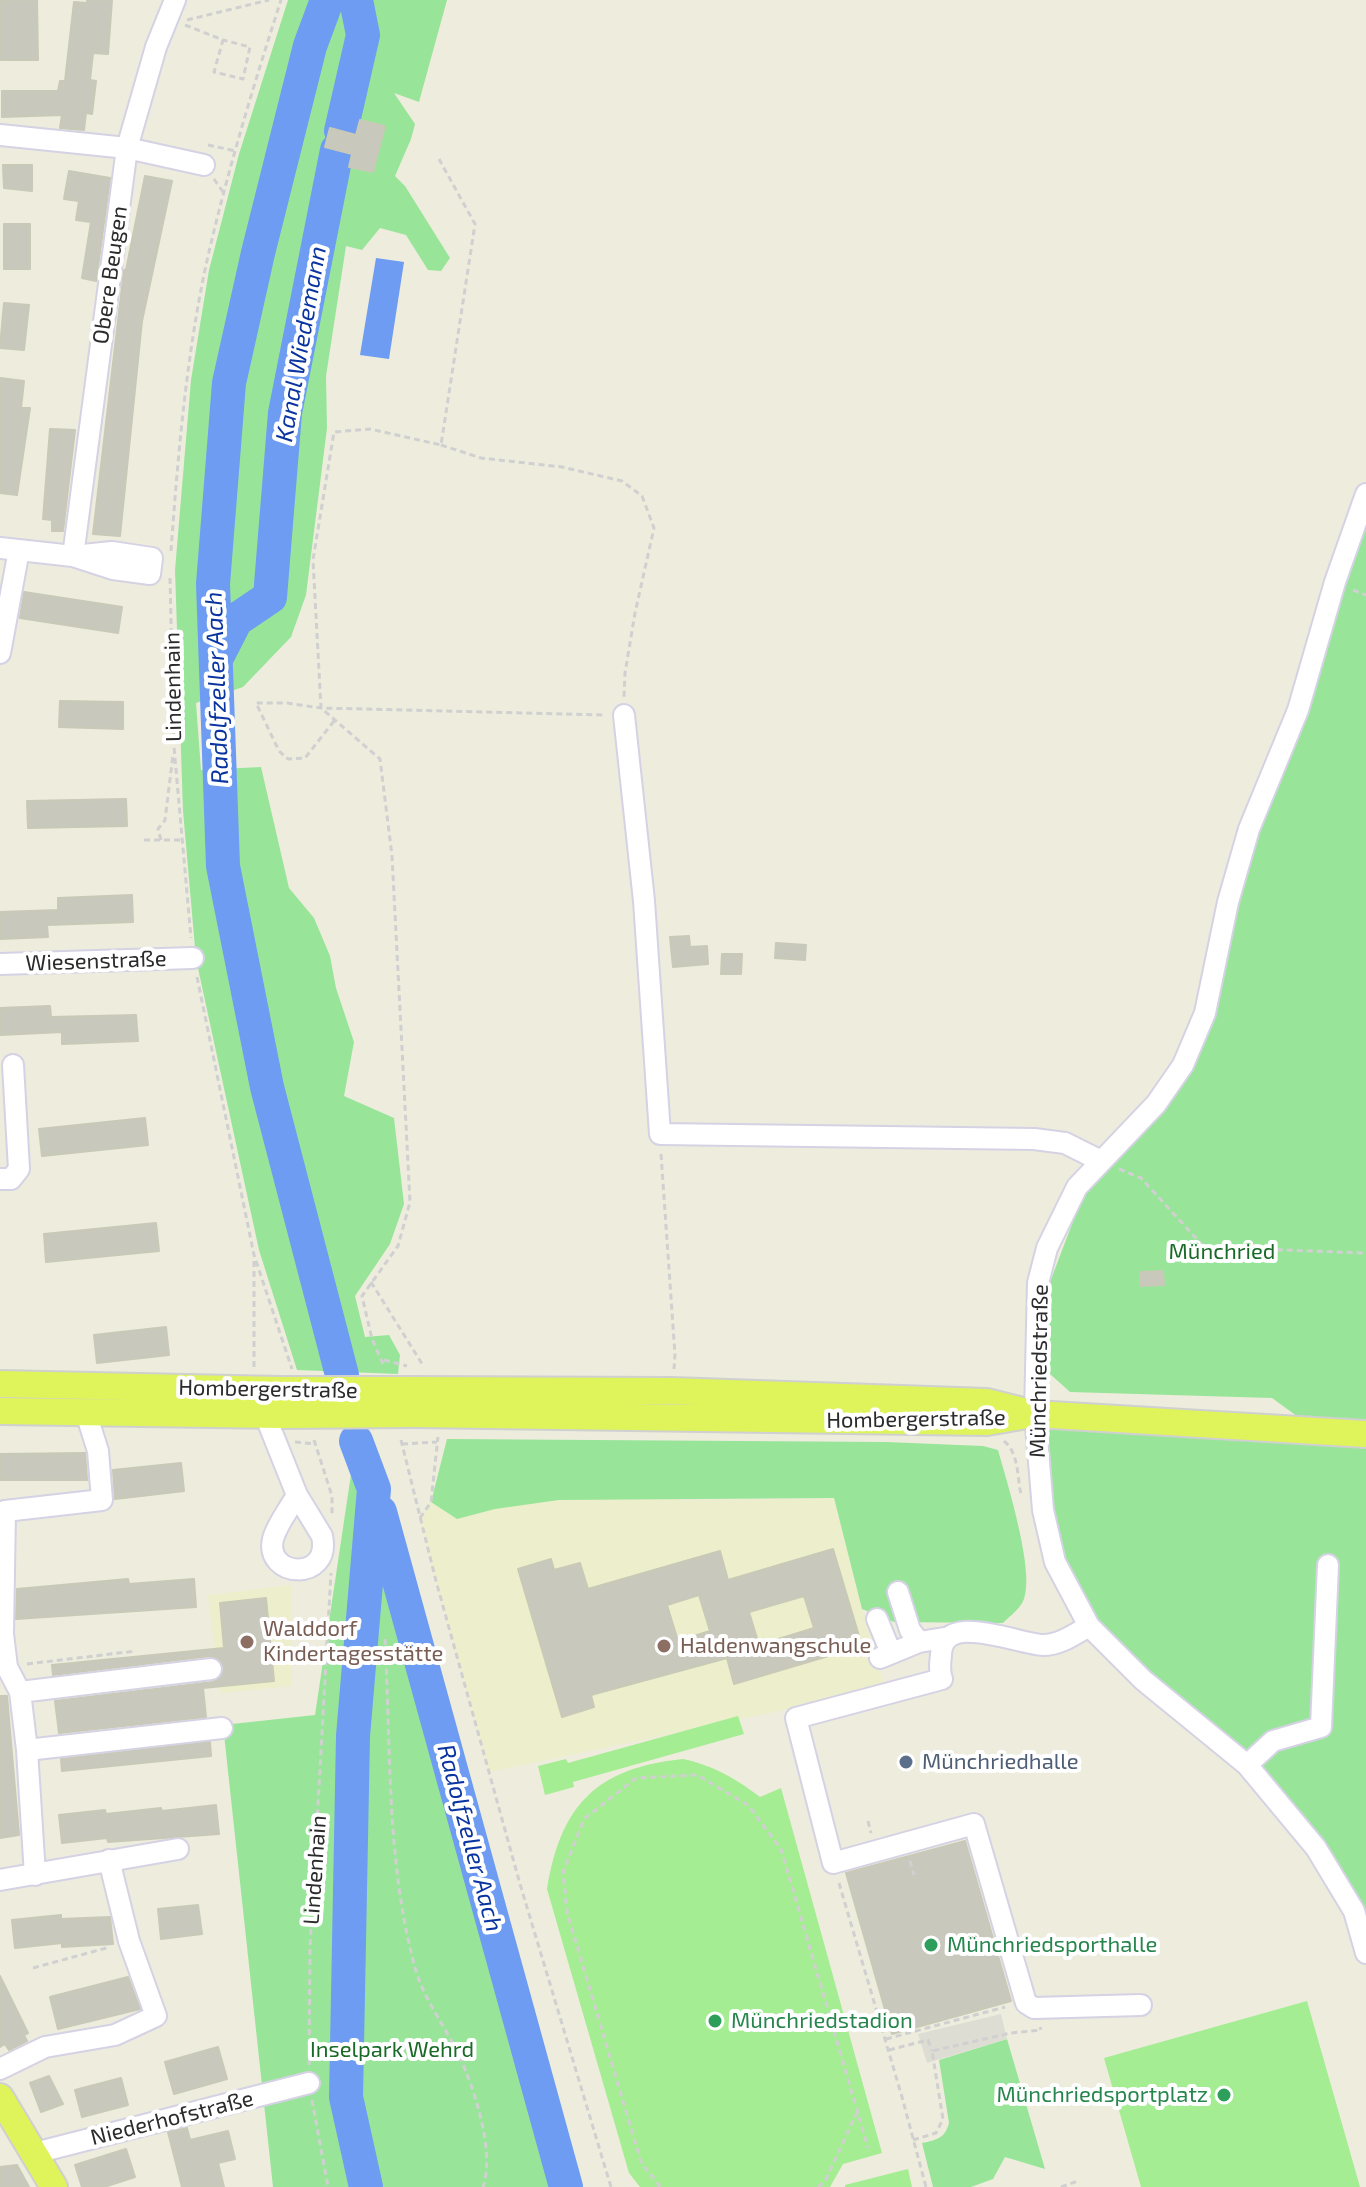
<!DOCTYPE html>
<meta charset="utf-8">
<style>
body{margin:0}
canvas{display:block;background:#edecdd}
</style>
<canvas width="1366" height="2187"></canvas>
<script>
const c = document.querySelector('canvas').getContext('2d');
c.lineJoin = 'round';
function fillPath(path, color) {
  c.fillStyle = color;
  c.fill(path, 'evenodd');
}
function trace(path, color, width, dash) {
  c.strokeStyle = color;
  c.lineWidth = width;
  c.lineCap = dash ? 'butt' : 'round';
  c.setLineDash(dash || []);
  c.stroke(path);
}
function write(font, color, halo, rows, align = 'center') {
  c.font = font + ' "Exo 2",sans-serif';
  c.lineWidth = 8;
  c.setLineDash([]);
  c.textBaseline = 'middle';
  c.strokeStyle = halo;
  c.fillStyle = color;
  for (const [text, x, y, turn = 0] of rows) {
    c.save();
    c.translate(x, y);
    c.rotate((+turn || 0) * Math.PI / 180);
    c.textAlign = isNaN(turn) ? turn : align;
    if (halo) c.strokeText(text, 0, 0);
    c.fillText(text, 0, 0);
    c.restore();
  }
}
const education = new Path2D(`
 M530,1485L684,1500L834,1498L862,1609L884,1684L807,1705L490,1772L436,1581L420,1518L431,1502Z
 M291,1585L292,1686L220,1693L208,1595Z`);
const green = new Path2D(`
 M288,0H447L419,102L394,93L415,124L411,139L395,176L405,186L450,258L441,271L428,270L406,235L380,228L362,250L346,246L326,376L327,428L306,595L291,637L243,687L196,703L201,770L261,767L289,888L314,918L330,956L336,988L354,1042L344,1096L394,1118L404,1204L390,1244L355,1296L365,1337L389,1335L400,1355L398,1374L297,1370L259,1250L196,959L183,811L175,570L191,380L209,270L239,154Z
 M1366,508V1953L1354,1911L1247,1765L1089,1626L1055,1562L1035,1414L1316,1430L1272,1398L1070,1392L1049,1373L1047,1290L1083,1195L1186,1066L1232,902Z
 M447,1439L886,1442L983,1446L998,1450C1007,1482 1035,1571 1024,1599C1021,1608 1010,1616 1003,1623L894,1622L862,1609L834,1498L559,1500L495,1509L457,1519L431,1502Z
 M356,1441L374,1489L500,1939L566,2187H273L223,1725L315,1715Z
 M1007,2039L1045,2169L1005,2157L993,2179L971,2187H933L922,2143C937,2140 945,2138 949,2123L939,2060Z`);
const pitch = new Path2D(`
 M738,1716L744,1734L573,1782L574,1787L545,1795L538,1766L566,1759L568,1763Z
 M683,1759C714,1766 735,1778 760,1797L781,1788L882,2153L843,2164L830,2187H640L629,2173L547,1889C561,1805 596,1768 683,1759Z
 M1307,2001L1360,2187H1141L1104,2058Z
 M908,2169L912,2187H845V2185Z`);
const plaza = new Path2D(`
 M1001,2014L1007,2039L927,2063L918,2034Z`);
const water = new Path2D(`
 M376,258L404,262L389,359L360,355Z`);
const river = new Path2D(`
 M327,0L310,46L258,253L229,383L213,584L223,866L267,1087L342,1375
 M341,131L363,35L356,0
 M216,659L236,620L270,597L285,413L337,150
 M356,1441L374,1489L353,1736L346,2097L366,2187
 M380,1512L566,2187`);
const building = new Path2D(`
 M1,0H37L38,60H1Z
 M87,0H112L108,54L93,53L90,80L96,81L92,114L86,113L84,130L60,128L62,115L2,117V91H58L60,81H65L74,2L87,3Z
 M360,120L385,126L373,172L349,167L352,154L325,147L330,128L356,135Z
 M3,165H32V191L4,188Z
 M69,171L110,178L96,281L82,278L91,222L76,220L79,201L64,199Z
 M145,176L172,181L142,321L120,536L93,534L124,270H126Z
 M4,224H30V269H4Z
 M4,303L29,305L24,350L0,348Z
 M0,378L24,381L21,408H30L17,495L0,493Z
 M50,429L75,430L63,531H52V520L43,519Z
 M24,592L122,607L118,633L20,618Z
 M60,701L123,702V729L59,727Z
 M126,799L127,826L28,828L27,801Z
 M132,895L133,922L47,925L48,937L0,939V912L58,910V898Z
 M689,936L690,947L707,946L708,964L673,967L670,937Z
 M776,943L806,945L805,960L775,958Z
 M722,954H742L741,974H721Z
 M50,1006L51,1017L136,1015L138,1041L62,1044V1032L0,1035V1008Z
 M145,1118L148,1145L42,1156L39,1129Z
 M156,1223L159,1251L46,1262L44,1234Z
 M1163,1271L1164,1285L1140,1286V1272Z
 M166,1327L169,1355L97,1363L94,1335Z
 M85,1453L87,1480H0V1454Z
 M181,1463L184,1491L115,1499L113,1470Z
 M833,1549L862,1646L734,1684L727,1658L591,1695L594,1707L562,1717L518,1569L551,1559L554,1570L580,1563L588,1589L720,1551L728,1580ZM699,1595L710,1631L678,1641L667,1605ZM804,1596L814,1628L759,1645L749,1612Z
 M128,1579L129,1584L194,1579L196,1607L16,1619L17,1589Z
 M266,1598L274,1681L203,1688L206,1717L59,1733L55,1701L213,1682L219,1679L224,1668L221,1661L210,1656L53,1675L52,1665L224,1648L220,1603Z
 M0,1696H7L19,1835L0,1838Z
 M210,1742L211,1756L62,1771L61,1759Z
 M216,1805L219,1834L108,1842L107,1838L62,1843L59,1815L105,1810L106,1814L161,1808L162,1811Z
 M965,1841L1011,2001L892,2034L846,1873Z
 M198,1905L202,1934L161,1939L158,1909Z
 M61,1915V1919L110,1917L113,1944L62,1947V1943L15,1948L12,1920Z
 M0,1976L28,2033L24,2035L27,2041L9,2050L5,2044L0,2047Z
 M128,1977L140,2009L58,2029L50,1997Z
 M218,2047L227,2079L174,2094L165,2062Z
 M49,2076L63,2104L41,2112L30,2083Z
 M121,2078L128,2105L82,2117L75,2090Z
 M187,2128L190,2140L228,2131L235,2159L218,2163L224,2187H182L168,2132Z
 M126,2149L135,2177L104,2187H82L75,2165Z
 M17,2165L29,2187H0V2167Z`);
const path = new Path2D(`
 M187,20L269,0
 M185,25L223,40L214,72L243,79L250,47L223,40
 M208,145L236,151
 M214,179L223,192
 M441,445L481,458L562,467L622,481L642,496L654,528L635,613L625,673L624,697
 M171,551C178,455 186,359 206,265C226,176 253,87 281,0
 M170,578L174,747L191,938
 M1353,590L1366,595
 M334,721L305,758L288,759L279,751L256,703H287L321,708L606,715
 M144,840H180
 M161,840L158,829L165,820L173,755
 M197,977L254,1255L292,1369
 M661,1154L675,1355L674,1369
 M1119,1169L1141,1178L1204,1247L1366,1253
 M371,1282L424,1367
 M384,1360L407,1366
 M383,1364L372,1339L362,1296L398,1246L410,1202L392,856L380,759L321,708L313,560L334,432L370,429L441,445L475,224L439,159
 M254,1367V1258
 M314,1440L332,1496V1514
 M401,1440L436,1581L520,1884L611,2187
 M1004,1441C1019,1453 1017,1477 1021,1494
 M295,1442L315,1444
 M402,1444L437,1442
 M420,1518L431,1502L438,1437
 M385,1639C391,1749 386,1865 416,1971C425,2001 447,2029 460,2058C475,2090 495,2153 483,2187
 M27,1664L136,1651
 M868,1821L871,1833
 M910,1861L914,1875
 M839,1883L902,2097L926,2187
 M33,1968L110,1947
 M886,2039L1005,2007
 M889,2050L928,2040L932,2051
 M309,2065L310,1947L331,1573
 M312,2100L328,2187
 M913,2140L936,2133L943,2119L932,2051L1011,2033L1041,2030L1040,2027
 M660,2187L641,2162L567,1912L563,1872L584,1819L636,1778L697,1775L748,1805L781,1849L868,2148
 M818,2187L825,2181L858,2110
 M1061,2187L1078,2181`);
const minor = new Path2D(`
 M0,135L127,148L204,165
 M1366,494L1335,582L1298,710L1249,829L1228,902L1205,1013L1183,1065L1156,1104L1077,1187L1047,1248L1038,1283L1035,1414L1043,1510L1055,1562L1089,1626L1143,1680L1247,1765L1316,1848L1354,1911L1366,1953
 M0,548L73,556L112,552L152,558L150,574L113,569L73,556
 M73,556L127,148L156,47L175,0
 M0,653L19,550
 M624,715L644,901L660,1134L1034,1139L1065,1143L1101,1161
 M0,964L193,958
 M0,1179H11L19,1169L13,1065
 M265,1415L297,1495L322,1536C332,1582 264,1578 273,1539C277,1524 290,1508 297,1495
 M898,1592L910,1630L919,1642
 M877,1619L891,1653
 M1089,1626C1075,1634 1060,1645 1043,1645C1017,1644 942,1610 941,1655C940,1663 939,1671 942,1679L796,1718L833,1863L974,1824L1026,2003L1034,2008L1141,2005
 M880,1658L919,1642L944,1638
 M20,1692L211,1669
 M27,1750L222,1728
 M1247,1765L1273,1741L1321,1727L1328,1565
 M35,1875L27,1750L20,1692L7,1667L3,1634L5,1511L102,1500L98,1451L86,1413
 M0,1880L178,1849
 M0,2069L45,2047L115,2035L156,2016L129,1941L109,1860
 M35,2153L309,2083`);
const major = new Path2D(`
 M0,1384L280,1390
 M410,1390L672,1391L987,1402L1035,1414L1366,1434
 M0,1411L281,1415
 M415,1414L987,1422L1027,1415
 M0,2097L54,2187`);
const majorBridge = new Path2D(`
 M280,1390H410
 M281,1415L415,1414`);
const markers = [
 [247,1642,8,"#8d6e63"],
 [664,1646,8,"#8d6e63"],
 [906,1762,8,"#5c6f8a"],
 [931,1945,8,"#2e9e5b"],
 [715,2021,8,"#2e9e5b"],
 [1224,2095,8,"#2e9e5b"]
];
const streetNames = [
 ["Obere Beugen",110,275,-82],
 ["Lindenhain",173,687,-91],
 ["Wiesenstraße",96,961,-2],
 ["Münchriedstraße",1039,1371,-89],
 ["Hombergerstraße",268,1389,1],
 ["Hombergerstraße",916,1419,-1],
 ["Lindenhain",315,1870,-86],
 ["Niederhofstraße",172,2118,-14]
];
const parkNames = [
 ["Münchried",1222,1252],
 ["Inselpark Wehrd",392,2050]
];
const educationNames = [
 ["Walddorf",263,1629],
 ["Kindertagesstätte",263,1654],
 ["Haldenwangschule",680,1646]
];
const serviceNames = [
 ["Münchriedhalle",922,1762]
];
const leisureNames = [
 ["Münchriedsporthalle",947,1945],
 ["Münchriedstadion",731,2021],
 ["Münchriedsportplatz",1208,2095,"right"]
];
const waterNames = [
 ["Kanal Wiedemann",301,344,-80],
 ["Radolfzeller Aach",217,688,-92],
 ["Radolfzeller Aach",470,1838,75]
];
fillPath(education, '#edefcc');
fillPath(green, '#98e59a');
fillPath(pitch, '#a5ed93');
fillPath(plaza, '#ddddd4');
fillPath(water, '#6d9cf2');
trace(river, '#6d9cf2', 34);
fillPath(building, '#c9c8bc');
trace(building, '#c8c9b6', 2);
trace(minor, '#d5d2e4', 24);
trace(major, '#d0d0d0', 30);
trace(path, '#d0d0d0', 3, [6, 4]);
trace(minor, '#fff', 20);
trace(major, '#def45a', 26);
trace(majorBridge, '#d0d0d0', 30, []);
trace(majorBridge, '#def45a', 26);
for (const [x, y, r, color] of markers) {
  const dot = new Path2D();
  dot.arc(x, y, r, 0, 2 * Math.PI);
  c.fillStyle = color;
  c.fill(dot);
  trace(dot, '#fff', 3);
}
write('22px', '#2b2b2b', '#fff', streetNames);
write('22px', '#186a26', '#fff', parkNames);
write('22px', '#785e54', '#fff', educationNames, 'left');
write('22px', '#4e5e75', '#fff', serviceNames, 'left');
write('22px', '#27864d', '#fff', leisureNames, 'left');
write('italic 24px', '#0a34a0', '#fff', waterNames);
</script>
